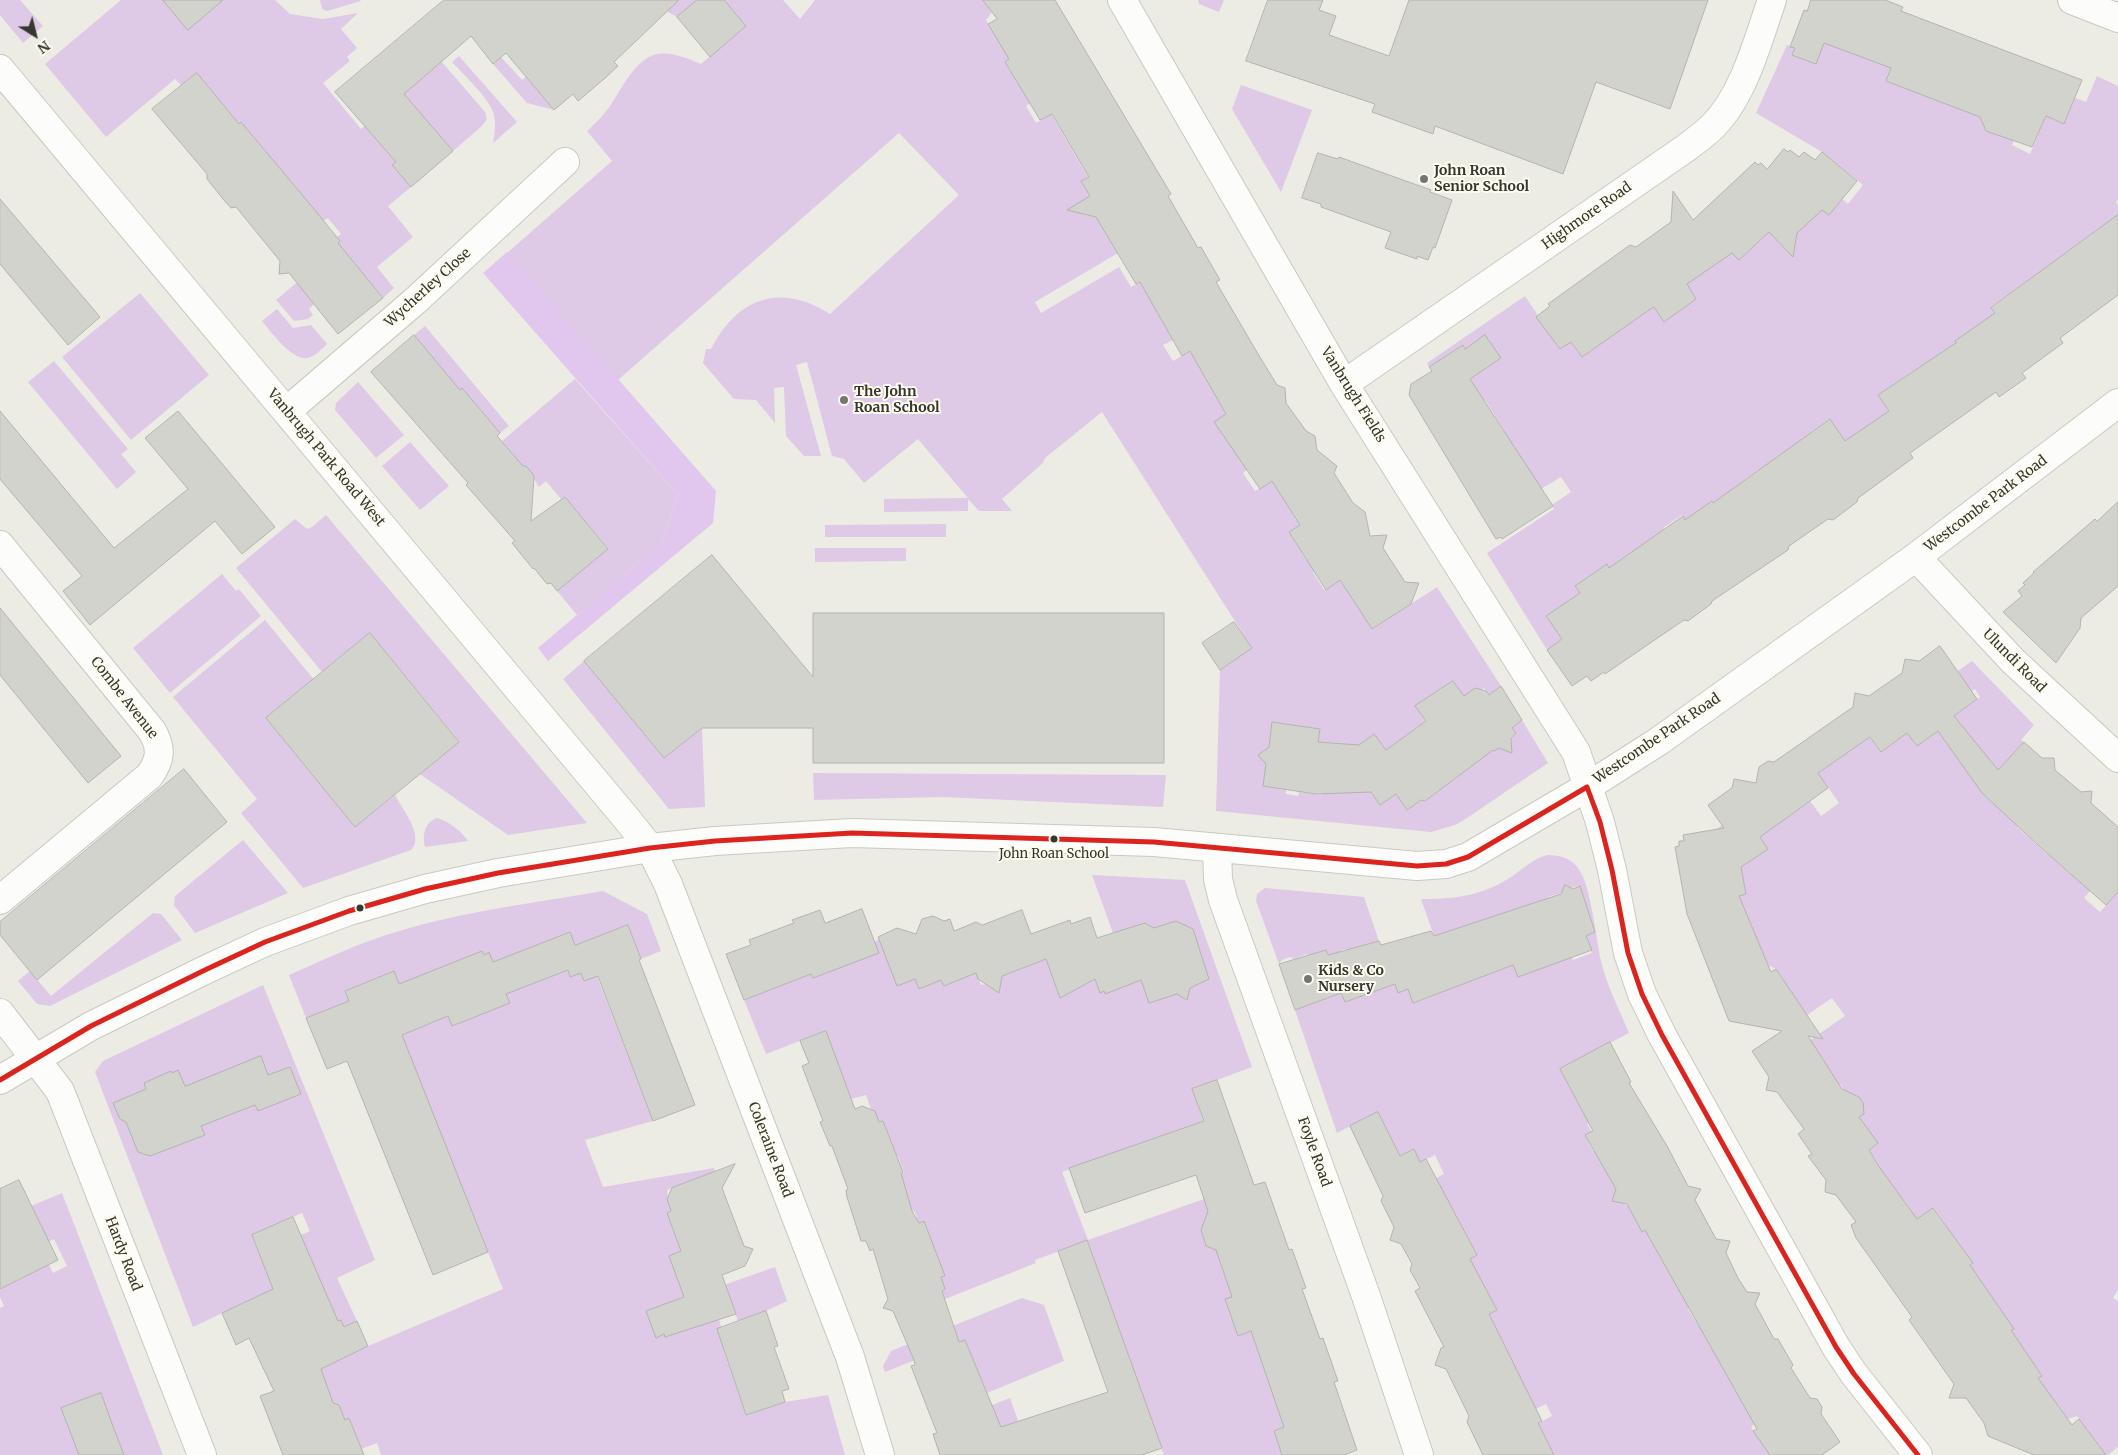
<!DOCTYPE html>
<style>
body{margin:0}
#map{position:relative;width:2118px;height:1455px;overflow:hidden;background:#ecece4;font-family:Merriweather,serif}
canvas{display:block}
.north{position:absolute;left:10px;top:10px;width:50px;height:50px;-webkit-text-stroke:4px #fefcef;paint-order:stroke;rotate:144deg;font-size:14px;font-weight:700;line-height:20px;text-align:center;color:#373731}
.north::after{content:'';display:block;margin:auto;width:18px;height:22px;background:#373731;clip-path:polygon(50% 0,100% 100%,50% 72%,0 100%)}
</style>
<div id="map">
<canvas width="2118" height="1455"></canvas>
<div class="north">N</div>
</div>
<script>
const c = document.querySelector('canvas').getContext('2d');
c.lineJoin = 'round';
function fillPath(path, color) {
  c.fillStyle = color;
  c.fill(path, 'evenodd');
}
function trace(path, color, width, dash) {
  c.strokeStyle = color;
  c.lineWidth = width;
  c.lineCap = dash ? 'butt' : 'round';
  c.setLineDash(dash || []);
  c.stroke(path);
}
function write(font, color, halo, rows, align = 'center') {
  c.font = font + ' Merriweather,serif';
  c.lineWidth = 4;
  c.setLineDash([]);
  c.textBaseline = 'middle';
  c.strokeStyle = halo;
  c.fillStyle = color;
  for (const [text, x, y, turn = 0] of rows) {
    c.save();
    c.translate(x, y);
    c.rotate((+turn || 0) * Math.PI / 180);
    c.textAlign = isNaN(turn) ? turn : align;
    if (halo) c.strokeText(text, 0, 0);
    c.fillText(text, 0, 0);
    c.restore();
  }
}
const green = new Path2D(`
 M0,0H20L43,26L23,43L0,15Z
 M121,0H275L290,14L323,19L358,13L341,29L357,48L347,57L350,61L323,83L361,129L441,61L485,112L487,119L482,126L453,151L434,130L393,165L411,187L388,206L413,237L377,267L394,288L383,298L345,252L314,304L309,309L313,315L308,319L294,321L276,300L325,259L322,256L340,241L337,237L341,234L328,218L323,221L241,122L234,128L223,105L197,73L181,85L175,79L106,137L45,64Z
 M320,0H360L361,1L327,11L322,9Z
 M657,0H698L677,17L668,12Z
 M724,0H783L800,19L815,0H983L992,12L986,20L998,41L1021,52L1005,62L1016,81L1034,101L1026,106L1036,123L1051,114L1088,177L1081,181L1090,196L1078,204L1085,215L1095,217L1109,209L1119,225L1105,233L1118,253L1035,302L1041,313L1119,267L1131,287L1148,278L1159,315L1173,340L1163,345L1173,361L1190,351L1226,414L1215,422L1258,462L1243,473L1255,491L1275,480L1292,506L1290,509L1296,520L1303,523L1289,532L1306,560L1328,562L1313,572L1324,590L1340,580L1373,629L1437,587L1501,686L1489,695L1484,688L1467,700L1453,681L1436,692L1494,751C1502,745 1512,742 1516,733L1512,728L1522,720L1548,763L1464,820L1455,825L1431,832L1216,811L1220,670L1252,648L1102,412L1045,458L1043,463L1002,499L1012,511H979L968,499V511L884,512V499L968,498L918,439L864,483L844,459L832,456L807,362L796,365L821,456H804L786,436L784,387L774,388L775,423L756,400L734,399L703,363L706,349H711C737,298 780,282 830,314L959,195L899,133L618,380L507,253L612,161L587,131C593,125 599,120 604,114C619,96 628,69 649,57C664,48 687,58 701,64L746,26ZM1415,706L1473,762L1459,774L1458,777L1448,784L1444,783L1436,793L1425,801L1421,800L1407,810L1396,794L1380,805L1370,791L1322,789L1321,795L1299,792L1298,796L1286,794V790L1264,786L1273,722L1320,729L1316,759L1324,760L1326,742L1345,744L1365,749L1361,743L1374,734L1388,753L1392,750V745L1401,739L1406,740L1409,739V733L1418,726L1423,728L1428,725Z
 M1198,0H1224L1219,12L1199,4Z
 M1824,43L1894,59L1886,81L1987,111L1983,123L1986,131L1992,133L2036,88L2012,145L2030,154L2046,116L2064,124L2075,98L2086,102L2097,76L2118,86V200L2116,202L2118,205V234L2100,228L2065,253L2075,266L2037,294L2027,281L1991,307L1997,316L1966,357L1917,371L1916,369L1878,395L1889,411L1862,465L1829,419L1811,432L1832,462L1799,476L1782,453L1775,458L1783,470L1766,482L1758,470L1746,479L1726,521L1712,501L1691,516L1700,540L1682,515L1663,528L1687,564L1635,550L1616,563L1632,586L1625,590L1606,565L1575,586L1583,598L1559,607L1546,616L1562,639L1547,650L1487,553L1554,509L1552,505L1571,492L1561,477L1541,489L1490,440L1504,430L1485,400L1474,407L1455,379L1476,365L1463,345L1429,367L1427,363L1525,296L1560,349L1571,342L1582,357L1650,309L1654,307L1664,321L1696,299L1685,281C1703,273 1717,266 1729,249L1739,260L1769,232L1782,246L1785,244L1774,169L1829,215L1842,199L1848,204L1863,185L1822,152L1756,113L1787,45L1795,48L1793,54Z
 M459,56L517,122L493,143C495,134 496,125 494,115C491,100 463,74 452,62Z
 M501,57L522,80L526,77L554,110L527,103L493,64Z
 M1241,85L1312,110L1281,192L1232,109Z
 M140,293L209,375L131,440L62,357Z
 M277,309L293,328L311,325L327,344C322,349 315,356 308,358C292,361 271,332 262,321Z
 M425,326L509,426L500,433L462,388L457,392L414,335Z
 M54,361L128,449L121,454L136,472L117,489L28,382Z
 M575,379L678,495L663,542L577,615L557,591L608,548L565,497L561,499L546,481L539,487L527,468L522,465L502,441Z
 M358,382L404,435L376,458L335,410L336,403Z
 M410,442L449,486L420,510L382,466Z
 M326,515L587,823L508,835L420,774L459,741L370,633L330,665L346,684L337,690L236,568L295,519L307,529L312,527Z
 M946,524V537H825V525Z
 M815,548H906V561L815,562Z
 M222,574L236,591L239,589L261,616L170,693L133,648Z
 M265,620L329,698L320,705L305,686L266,718L355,827L395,795C402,809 425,836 411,850L303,888L241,813L257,799L173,697Z
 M584,661L664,758L702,728L705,807L669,809L563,679Z
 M1972,661L2034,725L2021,740L2024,742L1989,780L1990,781L1981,792L1997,807L2027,814L2017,827L2047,854L2058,843L2064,848L2054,859L2069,873L2100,880L2084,898L2100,912L2118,892V1290L2113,1298L2118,1301V1447L2108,1455H2106L2077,1416L2068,1419L2058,1405L2045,1414L2023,1389L2042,1376L2037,1368L1991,1345L2013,1329L1951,1279L1973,1263L1963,1249L1935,1232L1946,1225L1934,1208L1909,1224L1905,1218L1912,1212L1905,1202L1868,1177L1881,1168L1869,1150L1878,1143L1846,1126L1862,1115L1840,1084L1838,1085L1806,1043L1845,1016L1832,998L1807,1015L1776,969L1768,965L1732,897L1746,894L1742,874L1706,837L1722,825L1749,861L1768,849L1760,836L1759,783L1785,819L1810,801L1821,816L1839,803L1818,773L1870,737L1881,752L1907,733L1917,746L1934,734L1925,721L1958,713L1980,697L1975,689L1970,692L1958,671Z
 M813,773L1166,775L1163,807L943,797L814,800Z
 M437,818C449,821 461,831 468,841L425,847C422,835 425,822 437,818Z
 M243,840L288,893L195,933L174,905L175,896Z
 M1547,855C1561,855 1572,858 1580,871C1591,889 1596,938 1601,961C1607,986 1619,1009 1629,1033L1560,1069L1581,1108L1593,1121L1587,1124L1592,1132L1585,1136L1593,1151L1600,1148L1626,1206L1628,1205L1642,1232L1656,1224L1677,1244L1658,1254L1670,1275L1698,1303L1688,1309L1699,1327L1709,1322L1733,1386L1740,1398L1746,1394L1760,1420L1751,1427L1770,1455H1554L1551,1450L1526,1430L1552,1416L1546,1404L1523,1415L1459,1264L1477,1255L1452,1207L1430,1181L1444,1174L1435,1155L1420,1162L1413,1149L1400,1156L1378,1112L1337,1133L1295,1010L1341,993L1345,1002L1395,984L1398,993L1408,989L1413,1003L1433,996L1428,982L1452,988L1513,965L1518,976L1535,970L1566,944L1573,960L1592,953L1586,936L1595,932L1579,886L1563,890L1561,893L1548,897V900L1434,936L1421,899C1451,899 1474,897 1501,883C1517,875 1529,860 1547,855Z
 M1092,875L1185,880L1252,1067L1193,1089L1203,1121L1062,1172L1088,1240L1221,1193L1212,1221L1203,1224L1201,1230L1206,1245L1212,1249L1236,1240L1241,1253L1219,1261L1227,1282L1248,1275L1253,1290L1225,1300L1238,1336L1251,1331L1284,1427L1274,1431L1282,1455H1164L1087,1241L1035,1260L1036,1263L945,1299L942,1291L945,1289L937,1279L944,1276L924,1221L916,1224L915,1221L917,1217L914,1211L911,1210L897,1175L904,1172L898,1156L888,1159L893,1148L883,1121L876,1123L875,1111L871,1109L866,1095L851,1099L825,1031L766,1054L744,1000L811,974L813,978L841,967L879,939L915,979L941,980L944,986L976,973L981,985L1001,982L1002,976L1046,959L1057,989L1063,994L1072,992L1094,976L1100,992L1104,991L1105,993L1122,958Z
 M1265,888L1364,897L1379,941L1347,950L1344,949L1329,957L1326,950L1308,956L1307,954L1294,959L1290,957L1282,960L1279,964L1256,901L1257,894Z
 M603,891L647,914L661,951L641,959L628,925L575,945L569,932L514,954L527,986L568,970L570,977L581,973L584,981L597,976L653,1121L585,1140L603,1187L714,1168L716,1172L667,1190L669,1205L672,1206L674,1210L667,1213L681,1251L669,1256L674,1269L704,1292L775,1267L787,1301L766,1311L738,1321L733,1307L717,1313L727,1347L723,1349L746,1415L785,1402L828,1395L845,1455H381L377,1443L361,1449L349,1418L340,1422L343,1415L339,1405L333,1403L319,1370L368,1346L503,1289L465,1195L381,1027L413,1030L435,1022L430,1009L443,1003L453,1026L509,1002L489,953L484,955L482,951L435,970L401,988L393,971L345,991L349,1001L306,1018L289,975C325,959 361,942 399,931C465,911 535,903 603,891Z
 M153,913L161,914L182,940L50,1006L37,1004L18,981L30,971L51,996Z
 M263,985L375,1260L337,1278L357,1321L344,1327L328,1326L262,1294L193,1327L95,1072L103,1061ZM302,1213L310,1231L259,1254L252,1235Z
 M62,1193L163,1455H0V1308L4,1306L0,1297V1289L23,1278L47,1261L53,1273L67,1266L54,1239L43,1244L31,1206Z
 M1022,1298L1044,1305L1064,1361L987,1393L965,1340L885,1372L883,1366L891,1351Z
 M1010,1398L1030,1455L935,1427Z`);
const forest = new Path2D(`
 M507,252L716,491L713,523L548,661L538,648L663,542L678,495L483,273Z`);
const building = new Path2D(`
 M163,0H223L188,30Z
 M444,0H679L614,62L618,66L604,79L578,101L573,94L554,110L506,53L493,64L471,36L404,94L453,151L411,187L392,165L396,162L335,92Z
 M697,0H724L746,26L710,57L677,17Z
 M983,0H1055L1171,194L1168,196L1198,248L1201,247L1220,280L1216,282L1258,354L1277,385L1285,388L1286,403L1306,431L1315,436L1317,450L1337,466L1334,473L1353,503L1365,512L1370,536L1387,535L1383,548L1405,582L1419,583L1411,604L1372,629L1340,580L1326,590L1289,532L1300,525L1272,481L1260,489L1214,422L1226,414L1190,351L1182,356L1140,282L1136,284L1096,217L1067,210L1090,196L1081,181L1089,177L1052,114L1040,120L1005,62L1009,59L988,24L997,19Z
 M1268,0H1323L1319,10L1336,16L1329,35L1389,56L1409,0H1708L1670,109L1596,82L1563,174L1435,126L1433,134L1372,112L1375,104L1246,61Z
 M1811,0H1885L1903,7L1901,11L2082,80L2064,124L2046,116L2032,147L1986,131L1980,117L1886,81L1891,68L1824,43L1816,64L1792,55L1795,48L1790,47L1804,10L1807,11Z
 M197,73L239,124L241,122L314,209L340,241L338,243L383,298L338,334L289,273L279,274L280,261L236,207L231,208L223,199L207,179V174L152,109Z
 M1784,149L1788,152L1790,150L1799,157L1804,152L1815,160L1822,152L1857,181L1829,215L1822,210L1797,233L1793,257L1769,232L1739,260L1732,253L1687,284L1696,299L1664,322L1654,307L1652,308L1582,357L1571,342L1560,349L1536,317L1550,306L1548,304L1630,245L1636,247L1671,222L1673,191L1693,220L1755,162L1758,165L1761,163L1767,169Z
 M1318,153L1338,159L1339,157L1431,190L1430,192L1452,200L1435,248L1433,247L1428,260L1417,256V259L1385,248L1391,232L1321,207V204L1302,198Z
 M0,199L100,317L68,345L0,264Z
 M2118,215V295L2060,338L2063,343L2022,373L2026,378L1999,397L1996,392L1910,453L1913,458L1858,498L1857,502L1833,520L1828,519L1789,546L1788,550L1712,601L1711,604L1688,621L1684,620L1605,674L1604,672L1591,681L1587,676L1572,686L1547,650L1562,639L1546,616L1580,593L1575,586L1607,564L1609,568L1683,516L1685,520L1712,501L1713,503L1830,419L1845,441L1889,411L1878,395L1956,343L1955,341L1995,313L1991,308Z
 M414,335L460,390L462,388L500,433L497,436L522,465L527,467L534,476L531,521L565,497L608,549L557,591L551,583L547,584L534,568L533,569L512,543L515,541L466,485L468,483L371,372Z
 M1485,335L1501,358L1470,379L1553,506L1502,539L1501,537L1496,539L1409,395L1411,384L1432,371L1429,367L1463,345L1465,349Z
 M0,411L114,548L188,489L145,438L178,411L275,527L242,554L215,521L90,625L63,591L82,576L0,479Z
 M2118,502V586L2081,618L2080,628L2056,663L2003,612L2022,596L2018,591L2025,585L2023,583L2034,573L2033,572L2095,519L2097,521Z
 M712,555L813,677V613H1164V763H813V728H702L664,758L584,661Z
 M0,608L121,756L88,783L0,675Z
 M1234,622L1252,648L1220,670L1202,643Z
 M370,633L459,742L355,827L266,718Z
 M1940,646L1977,699L1954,716L1998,770L2024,742L2042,758H2054L2055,770L2081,792L2092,791L2091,803L2118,827V892L2106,905L2039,846L1982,793L1938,731L1917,746L1907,733L1881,752L1870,737L1818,773L1828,788L1760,837L1768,849L1741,867L1746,894L1739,896L1771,972L1776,969L1823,1039L1808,1036L1842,1089L1859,1097L1863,1103L1864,1114L1859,1117L1878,1143L1869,1150L1880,1168L1917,1219L1933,1208L1973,1263L1970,1265L2014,1329L2011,1330L2042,1376L2038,1378L2072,1425L2079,1419L2106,1455H2034L1988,1436L1984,1423L1966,1398H1949L1954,1384L1909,1320L1912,1317L1856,1238L1851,1225L1856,1222L1836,1195L1825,1192L1826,1180L1808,1156L1812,1154L1798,1134L1804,1129L1777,1092L1766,1090L1769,1077L1752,1051L1782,1031L1729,1021L1687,914L1675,847L1679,846V841H1684L1683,835L1724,828L1708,805L1732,788L1734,779L1756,783L1759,767L1768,761L1774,762L1853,707L1855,693L1869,696L1902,673L1905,659L1919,661Z
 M1453,681L1464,696L1475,688L1486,691L1489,695L1501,686L1522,720L1512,728L1516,733L1511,739L1512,753L1499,748L1494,751L1493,750L1425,801L1421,800L1407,810L1396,794L1380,805L1371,792L1316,794L1263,786L1266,764L1258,755L1269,747L1272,722L1320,729L1318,742L1359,745L1374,734L1386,750L1426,721L1415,706Z
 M184,769L227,822L37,980L0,935V922Z
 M1565,885L1573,889L1580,886L1595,932L1586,936L1592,950L1518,977L1513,965L1413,1003L1408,989L1398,993L1395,984L1345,1002L1341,993L1295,1010L1279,964L1326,950L1328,955L1379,941L1381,945L1431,931L1434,936L1561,894Z
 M862,909L879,953L813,978L811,974L744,1000L726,954L751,945L749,940L794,923L792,920L820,910L825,923Z
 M1022,910L1031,934L1070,920L1071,924L1090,917L1097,938L1145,923L1154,928L1176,921L1193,929L1209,979L1190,988L1187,1000L1177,994L1149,1003L1141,980L1105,994L1104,991L1100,993L1095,979L1060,998L1046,959L1002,976L999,993L978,979L976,973L944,986L941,980L919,989L915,979L897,986L878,937L897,928L916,934L922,919L933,916L944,921L950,919L954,931L976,922L982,925Z
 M628,925L641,959L639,960L695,1105L653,1121L598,976L584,981L581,973L570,977L568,970L506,994L510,1003L452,1026L448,1016L402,1035L488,1252L433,1275L347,1061L327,1069L306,1018L349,1001L345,991L394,971L399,984L482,951L484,955L489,952L493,962L570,932L575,945Z
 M826,1031L855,1109L862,1106L875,1111L879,1122L883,1121L903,1172L901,1173L912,1211L919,1223L924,1221L945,1276L941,1277L945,1289L942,1291L959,1342L965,1340L1001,1427L1108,1392L1058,1251L1087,1240L1162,1448L1142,1455H940L933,1434L937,1433L911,1366L915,1365L914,1360L893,1311L883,1308L888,1299L873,1249L870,1251L866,1241H861L847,1197L846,1190L848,1189L832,1146H830L820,1122L823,1121L802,1066L809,1063L800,1041Z
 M1610,1042L1631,1082L1629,1083L1667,1146L1688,1186L1701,1189L1695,1200L1716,1239L1730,1241L1726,1253L1738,1278L1747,1292L1760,1293L1755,1304L1774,1339H1778L1793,1365L1791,1368L1810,1398L1817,1399L1822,1407L1821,1414L1840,1442L1822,1455H1770L1753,1431L1757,1429L1645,1230L1642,1232L1627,1204L1612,1201L1616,1189L1585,1135L1593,1131L1560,1069Z
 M261,1056L268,1075L290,1067L301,1094L258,1111L255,1105L201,1126L205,1135L150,1156L138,1152L126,1122L120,1119L113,1103L146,1089L144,1083L171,1071L172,1073L178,1070L185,1086Z
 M1217,1080L1254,1185L1265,1182L1289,1250L1292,1249L1306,1288L1302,1289L1320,1339L1323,1338L1338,1381L1334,1382L1357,1450L1344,1455H1282L1274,1431L1284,1427L1251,1331L1238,1336L1225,1299L1232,1297L1216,1250L1206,1246L1201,1230L1208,1211L1196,1175L1085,1213L1069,1168L1204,1121L1192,1089Z
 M1378,1112L1400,1156L1414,1149L1420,1162L1426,1159L1477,1255L1470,1259L1497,1310L1489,1314L1542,1421L1538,1423L1554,1455H1483L1467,1422L1469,1416L1446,1369L1435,1365L1441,1348L1444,1347L1415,1291L1420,1288L1410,1270L1412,1264L1401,1244L1390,1240L1394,1227L1381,1201L1383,1196L1350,1126Z
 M735,1164L722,1188L744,1246L753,1249L745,1266L722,1275L736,1314L665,1337L664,1334L656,1338L646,1311L684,1297L669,1256L681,1251L667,1213L671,1211L667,1199L672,1188Z
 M19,1180L58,1260L0,1289V1189Z
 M293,1217L338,1321L341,1320L344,1327L357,1321L368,1346L321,1369L333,1403L339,1405L345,1420L349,1418L364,1455H283L260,1396L274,1391L249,1338L236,1345L222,1313L273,1289L252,1235Z
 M766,1311L778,1346L774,1347L789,1389L782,1391L785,1402L746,1415L717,1329Z
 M101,1393L111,1421L124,1455H79L61,1408Z`);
const minor = new Path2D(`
 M1122,0L1344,384L1576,752L1600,822L1612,870L1628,953L1642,994L1662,1035L1836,1347L1854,1374L1918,1455
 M2072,0L2118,18
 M0,69L626,818L650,848L668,884L850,1357L880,1455
 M1344,384L1686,148C1695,141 1705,134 1713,126C1744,95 1758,40 1772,0
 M287,411L415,301L565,162
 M0,545L152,731C162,748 161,760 149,776L0,900
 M1916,557L2013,661L2118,758
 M1217,848L1218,879L1223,900L1366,1296L1419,1455
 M0,1013L60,1091L202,1455
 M0,1080L91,1026L207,969L265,942L349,911L425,889L498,873L650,848L715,841L852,833L1154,842L1417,866L1446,864L1468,857L1587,787L1659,741L1916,557L2118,403`);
const bus1 = new Path2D(`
 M1587,787L1600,822L1612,870L1628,953L1642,994L1662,1035L1836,1347L1854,1374L1918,1455
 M0,1080L91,1026L207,969L265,942L349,911L425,889L498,873L650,848L715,841L852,833L1154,842L1417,866L1446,864L1468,857L1587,787`);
const markers = [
 [1424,179,5,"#767670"],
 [844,400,5,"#767670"],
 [1054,839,4.5,"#373731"],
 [360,908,4.5,"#373731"],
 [1308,979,5,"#767670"]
];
const busNames = [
 ["John Roan School",1054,854]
];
const poiNames = [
 ["John Roan",1434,171],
 ["Senior School",1434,187],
 ["The John",854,392],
 ["Roan School",854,408],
 ["Kids & Co",1318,971],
 ["Nursery",1318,987]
];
const streetNames = [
 ["Highmore Road",1587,216,-35],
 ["Wycherley Close",428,288,-42],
 ["Vanbrugh Fields",1353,395,58],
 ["Vanbrugh Park Road West",326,458,50],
 ["Westcombe Park Road",1986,504,-37],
 ["Ulundi Road",2014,661,45],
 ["Combe Avenue",124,698,52],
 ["Westcombe Park Road",1657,739,-34],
 ["Coleraine Road",770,1150,69],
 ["Foyle Road",1314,1152,70],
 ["Hardy Road",123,1254,69]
];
fillPath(green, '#dec9e7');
fillPath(forest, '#e1c6ee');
fillPath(building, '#d3d3cd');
trace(building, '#b4b4ae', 1);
trace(minor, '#c9c9c4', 30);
trace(minor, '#fcfcfb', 28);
trace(bus1, '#dc241f', 5);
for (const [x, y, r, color] of markers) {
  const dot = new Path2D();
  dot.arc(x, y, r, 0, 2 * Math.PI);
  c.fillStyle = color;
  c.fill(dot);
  trace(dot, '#fefcef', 2);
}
write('13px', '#373731', '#fefcef', busNames);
write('bold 14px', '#373731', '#fefcef', poiNames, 'left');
write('14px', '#373731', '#fefcef', streetNames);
</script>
